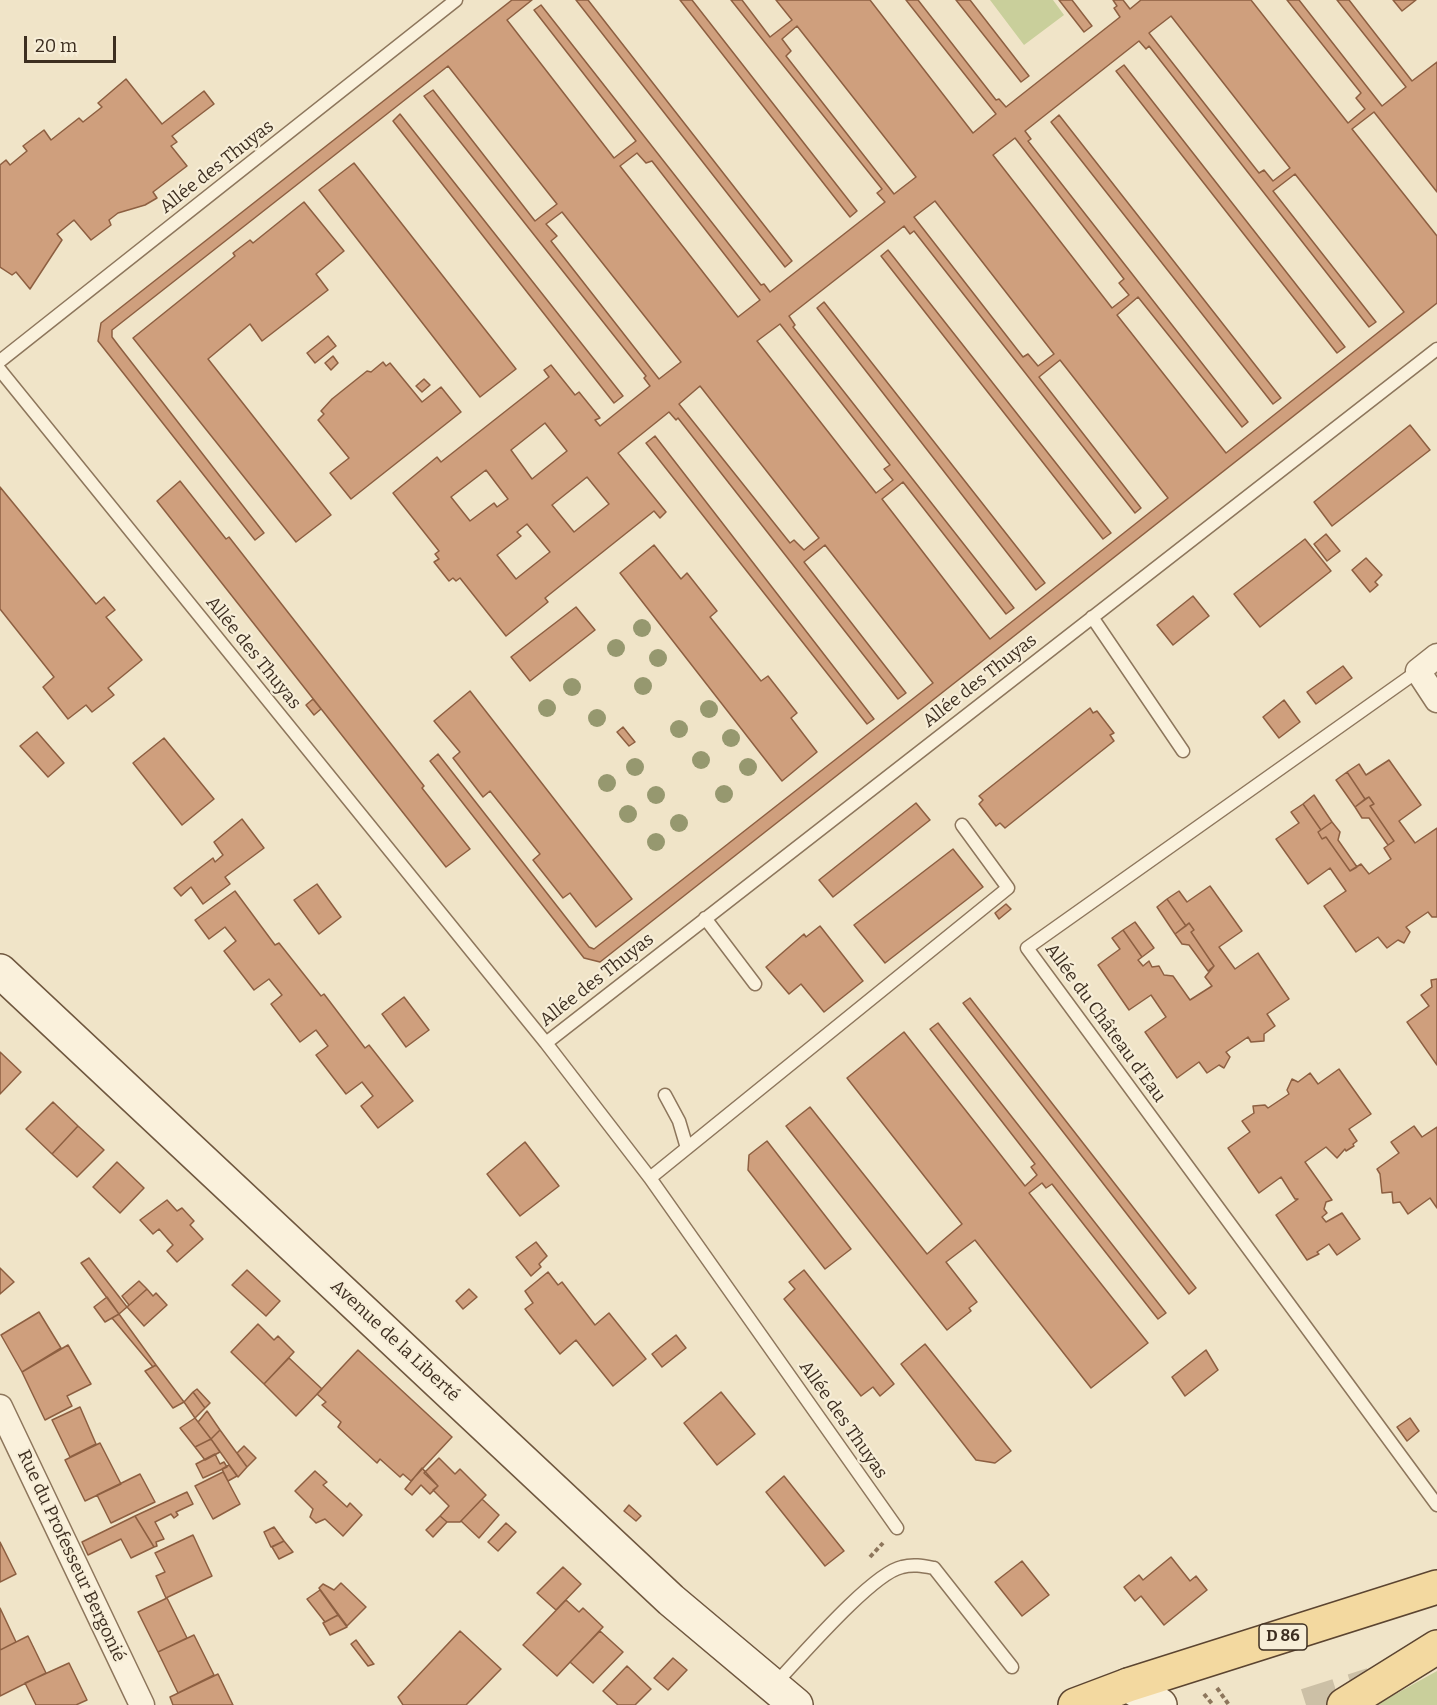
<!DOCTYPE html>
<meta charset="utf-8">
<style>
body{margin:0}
#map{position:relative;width:1437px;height:1705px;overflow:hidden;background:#f0e4c8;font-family:Bitter,serif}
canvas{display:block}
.scale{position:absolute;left:24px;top:36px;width:92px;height:27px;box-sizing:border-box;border:3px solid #3d2e20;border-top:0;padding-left:8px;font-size:18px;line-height:21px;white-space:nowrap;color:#3d2e20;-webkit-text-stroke:4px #f7eed8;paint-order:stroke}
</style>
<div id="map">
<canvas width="1437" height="1705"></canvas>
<div class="scale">20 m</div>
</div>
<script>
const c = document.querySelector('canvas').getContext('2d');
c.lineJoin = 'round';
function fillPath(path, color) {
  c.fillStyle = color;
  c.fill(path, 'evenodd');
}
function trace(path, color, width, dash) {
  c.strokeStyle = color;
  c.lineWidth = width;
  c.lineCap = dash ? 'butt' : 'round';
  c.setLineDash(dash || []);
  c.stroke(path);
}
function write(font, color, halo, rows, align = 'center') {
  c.font = font + ' Bitter,serif';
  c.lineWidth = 4.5;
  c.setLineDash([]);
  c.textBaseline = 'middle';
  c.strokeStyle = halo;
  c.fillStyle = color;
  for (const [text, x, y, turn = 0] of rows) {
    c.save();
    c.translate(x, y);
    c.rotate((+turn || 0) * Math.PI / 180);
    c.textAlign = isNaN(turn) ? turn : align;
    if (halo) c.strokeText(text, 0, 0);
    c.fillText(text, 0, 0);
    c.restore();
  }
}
const green = new Path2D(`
 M990,0H1053L1064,15L1024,45Z
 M1437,1671V1705H1376Z`);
const building = new Path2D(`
 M512,0H532L507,20L614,158L636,141L534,10L541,5L761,285L764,284L770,292L885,202L877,193L882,189L731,0H742L770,37L792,20L776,0H870L973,133L996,114L906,0H918L996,100L999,99L1006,107L1120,17L1114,8L1117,6L1113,0H1123L1130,9L1141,0H1251L1348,123L1365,109L1356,98L1361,93L1287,0H1299L1382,106L1406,87L1337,0H1349L1412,81L1437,62V192L1374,112L1352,129L1437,236V303L600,962L584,958L430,761L438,754L589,947L594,949L933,683L825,545L804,562L906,693L898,699L678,418L676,420L669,412L618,453L666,512L660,518L654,511L545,598L548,602L506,636L460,578L456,581L453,578L449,581L434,562L439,559L435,554L439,551L393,493L437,457L441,462L549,377L544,370L551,365L575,395L579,392L600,418L595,420L600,426L650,386L644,378L646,376L424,96L433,90L535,221L557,204L448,66L112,330V337L118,345L264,533L255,540L98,341L101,323ZM1171,16L1290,168L1273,181L1264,170L1259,173L1149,33ZM797,26L916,177L894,194L786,56L791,51L782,39ZM1139,41L1146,49L1149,46L1369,327L1376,322L1273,191L1295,174L1404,312L1226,453L1117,315L1138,297L1242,427L1248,422L1028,141L1031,139L1025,131ZM1015,138L1124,279L1119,283L1129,295L1112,308L993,155ZM637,153L646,163L652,161L760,300L738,317L620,166ZM935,201L1054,354L1038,366L1028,354L1023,357L914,217ZM562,212L681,362L659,379L551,241L557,236L546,224ZM904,226L910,234L914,231L1135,513L1141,508L1039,377L1060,360L1168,498L990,639L882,499L903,482L1006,614L1014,608L793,327L795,325L789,316ZM780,324L890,465L884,469L893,480L876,493L757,341ZM700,386L819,538L804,550L794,540L790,543L679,404ZM545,423L567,451L532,479L511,450ZM486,470L508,499L497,507L494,503L470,521L451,497ZM587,477L609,504L574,532L552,505ZM527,524L550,552L516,579L497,555L521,536L517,532Z
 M576,0H588L792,261L785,267Z
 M680,0H692L857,211L850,217Z
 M956,0H970L1029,76L1021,82Z
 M1059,0H1072L1092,26L1084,32Z
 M1393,0H1416L1402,11Z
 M1124,65L1345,347L1337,353L1116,71Z
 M126,79L162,124L204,91L214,104L172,136L177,142L171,146L187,166L153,192L157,198L145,205L118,213L109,220L111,225L91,240L74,220L57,234L62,240L30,289L16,272L12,275L0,267V165L6,160L10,165L27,151L23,146L44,130L51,140L79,118L83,122L102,107L98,103Z
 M400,114L623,396L614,403L393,121Z
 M1059,115L1281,398L1273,404L1051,122Z
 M354,163L516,369L480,397L319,190Z
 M304,202L344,251L316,274L328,290L262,341L250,324L208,359L331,515L296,542L133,338L235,256L233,253L250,240L253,243Z
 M888,250L1111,533L1103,539L881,256Z
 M824,302L1045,583L1036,590L817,308Z
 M328,336L336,346L315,363L307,353Z
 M333,356L338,363L331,370L325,363Z
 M383,362L386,366L390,363L422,402L441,387L461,412L351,499L330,473L349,458L318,420L324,414L321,411L332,399L367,371L371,372Z
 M424,379L430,385L422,392L416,386Z
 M1410,425L1430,450L1332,526L1314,502Z
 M655,436L874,719L867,724L646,443Z
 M180,481L226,539L229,537L424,786L422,788L470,849L446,867L157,501Z
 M0,487L96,604L104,597L115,610L106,617L142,660L108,688L114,695L92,712L86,705L68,719L43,687L54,677L0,609Z
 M1326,534L1340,551L1327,561L1314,544Z
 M1305,539L1331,571L1260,627L1234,594Z
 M654,545L681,579L687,573L717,611L710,617L761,681L768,676L797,713L791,718L817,752L782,781L620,573Z
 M1366,558L1382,575L1375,582L1378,585L1370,592L1352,570Z
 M1193,596L1209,616L1173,645L1157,625Z
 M576,607L595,630L530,681L511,657Z
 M1343,666L1352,678L1316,704L1307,692Z
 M470,691L632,899L596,927L570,893L563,898L533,860L540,854L490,791L483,797L453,758L460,752L434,721Z
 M313,699L321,709L314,715L306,705Z
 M1284,700L1300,722L1279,738L1263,717Z
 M1090,708L1093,713L1097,711L1114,733L1110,735L1114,741L1005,828L1000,823L996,826L979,804L983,800L979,796Z
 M623,727L635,742L629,746L617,732Z
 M37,732L64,763L48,777L20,746Z
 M164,738L214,799L182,825L133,763Z
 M1389,760L1421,805L1399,821L1415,843L1437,828V917H1432L1428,912L1406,927L1410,932L1404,943L1398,940L1387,948L1378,937L1356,952L1324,906L1346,891L1330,868L1308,884L1276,839L1299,823L1291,812L1303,804L1321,830L1318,832L1322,839L1326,837L1350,871L1361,864L1369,874L1391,859L1384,848L1394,841L1370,806L1374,804L1369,797L1365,799L1347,772L1359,764L1366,775Z
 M1347,772L1365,799L1355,807L1336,780Z
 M1314,795L1332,822L1321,830L1303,804Z
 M1369,797L1374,804L1370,806L1394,841L1388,845L1369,818H1362L1355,807Z
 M916,803L930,820L833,897L819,880Z
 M242,819L264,848L225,877L230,884L203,904L191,887L181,896L174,888L213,858L215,862L223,855L214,842Z
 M1332,822L1340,832L1338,840L1357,867L1350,871L1326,837L1322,839L1318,832Z
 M953,849L983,887L885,963L854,925Z
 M317,884L341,917L319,934L294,900Z
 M1210,886L1242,931L1219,947L1235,969L1258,953L1289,999L1267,1014L1275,1026L1264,1034V1041L1251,1042L1248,1037L1226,1052L1230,1057L1224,1068L1219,1065L1207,1073L1199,1062L1177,1078L1145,1032L1166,1017L1151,995L1129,1010L1098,965L1120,949L1112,938L1123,930L1142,957L1138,960L1143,966L1149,961L1152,967L1159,966L1164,975L1173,976L1190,1000L1212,986L1205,977L1214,966L1191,932L1194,930L1189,923L1186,926L1167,899L1179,891L1187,902Z
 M235,891L275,945L279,943L321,996L324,994L365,1048L369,1045L413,1101L378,1128L361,1106L373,1096L362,1082L346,1094L316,1055L328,1046L316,1030L300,1042L271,1004L282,995L269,979L254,990L224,951L236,941L225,927L209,939L195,920Z
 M1167,899L1186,926L1175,934L1157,907Z
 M1006,904L1011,909L999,919L995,913Z
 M1135,922L1154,948L1142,957L1123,930Z
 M1189,923L1194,930L1191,932L1214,966L1208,971L1189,945L1182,944L1175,934Z
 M820,926L863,981L824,1012L801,984L789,994L766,967L804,934L806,937Z
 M1437,979V1065L1407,1022L1429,1006L1421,995L1432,987L1431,980Z
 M404,997L429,1030L406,1047L382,1014Z
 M970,998L1196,1288L1189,1294L963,1003Z
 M938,1023L1166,1313L1158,1319L1052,1184L1046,1188L1042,1183L1029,1193L1148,1343L1091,1388L975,1240L946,1262L977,1302L969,1308L971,1311L947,1330L786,1126L810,1107L927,1254L962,1224L847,1078L904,1032L1025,1186L1037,1175L1031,1167L1035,1164L930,1029Z
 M0,1052L21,1072L0,1094Z
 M1339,1069L1371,1114L1349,1129L1357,1141L1353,1144L1354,1146L1346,1151L1345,1149L1337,1158L1326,1147L1305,1162L1332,1200L1326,1202L1324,1209L1327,1213L1322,1217L1326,1222L1342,1213L1360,1239L1337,1255L1329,1244L1317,1252L1319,1254L1307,1260L1276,1215L1298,1199H1295L1281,1177L1259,1193L1228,1148L1250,1132L1242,1121L1254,1113L1253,1106L1265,1105L1268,1108L1289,1094L1287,1090L1292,1079L1298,1082L1310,1073L1318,1084Z
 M53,1102L78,1126L52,1154L26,1129Z
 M78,1126L104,1150L77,1177L52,1154Z
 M1414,1126L1422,1137L1437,1127V1208L1430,1198L1408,1214L1400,1202L1393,1203L1392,1192L1382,1193L1380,1174L1377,1169L1399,1153L1391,1142Z
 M767,1141L851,1249L825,1269L748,1170L749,1155Z
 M525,1142L559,1186L520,1216L487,1174Z
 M117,1162L144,1188L120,1213L93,1187Z
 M167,1200L177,1211L182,1208L194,1221L190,1225L203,1239L177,1262L167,1251L173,1245L159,1229L153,1234L140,1220Z
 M536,1242L547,1256L539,1264L541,1267L531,1276L516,1257Z
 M89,1258L127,1307L119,1314L81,1263Z
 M0,1268L14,1282L0,1294Z
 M247,1270L280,1301L266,1316L232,1285Z
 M804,1270L894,1384L880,1396L873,1387L861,1396L784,1299L795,1289L789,1282Z
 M548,1272L558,1285L562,1282L595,1325L609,1313L646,1359L613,1386L576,1340L560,1354L525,1309L533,1303L525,1291Z
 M139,1281L147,1289L127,1307L129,1305L122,1296Z
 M147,1289L153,1296L156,1293L167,1305L144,1326L127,1307Z
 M469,1289L477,1297L463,1309L456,1301Z
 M107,1297L119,1314L105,1322L94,1307Z
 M39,1312L61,1348L22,1372L1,1335Z
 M119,1314L156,1365L153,1367L112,1318Z
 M258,1324L274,1340L278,1336L294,1352L264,1384L231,1352Z
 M676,1335L686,1348L662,1367L652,1354Z
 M925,1344L1011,1451L995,1463L976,1460L901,1364Z
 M68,1345L91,1384L67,1396L72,1406L45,1420L22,1372Z
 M358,1350L452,1437L411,1481L403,1474L400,1477L380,1459L377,1463L338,1427L341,1422L322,1405L326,1402L317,1394Z
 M1206,1350L1218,1370L1185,1396L1172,1377Z
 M289,1358L322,1389L296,1416L264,1384Z
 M156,1365L184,1402L173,1408L145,1371Z
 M197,1389L210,1403L205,1408L193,1392Z
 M193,1392L205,1408L195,1418L184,1402Z
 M721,1392L755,1434L717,1465L684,1423Z
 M80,1407L96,1444L70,1457L52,1420Z
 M207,1411L220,1430L211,1439L198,1422Z
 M195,1418L211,1439L195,1447L180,1428Z
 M1410,1418L1419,1431L1407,1441L1397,1427Z
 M220,1430L247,1467L238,1477L211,1439Z
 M211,1439L220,1452L205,1460L195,1447Z
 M100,1443L121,1484L85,1501L65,1460Z
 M244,1446L256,1458L247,1467L237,1453Z
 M215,1454L220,1464L224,1462L227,1467L203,1478L196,1464Z
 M439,1458L455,1474L460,1469L486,1495L460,1522H447L440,1516L449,1506L433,1490L438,1486L424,1473Z
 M229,1465L237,1476L228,1481L222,1469Z
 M422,1468L438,1486L430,1494L421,1485L412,1495L405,1489Z
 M315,1471L327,1482L323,1485L347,1507L350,1503L362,1515L343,1536L325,1519L316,1523L310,1517L313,1509L295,1491Z
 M223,1472L240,1504L213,1519L195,1486Z
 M140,1474L155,1502L111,1523L97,1495Z
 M784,1476L844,1551L825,1566L766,1492Z
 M187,1492L193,1504L176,1512L178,1515L174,1518L171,1514L155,1522L164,1539L156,1542L157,1546L154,1547L135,1516Z
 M482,1499L499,1515L479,1538L461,1521Z
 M629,1505L641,1516L636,1521L624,1511Z
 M135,1516L154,1547L131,1558L121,1539L88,1555L82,1542Z
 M440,1516L447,1522L433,1537L426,1530Z
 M506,1523L516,1532L498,1551L488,1542Z
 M274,1527L284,1541L271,1547L264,1532Z
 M193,1535L212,1576L166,1598L156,1576L165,1572L155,1553Z
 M284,1541L293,1552L279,1559L272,1547Z
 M0,1542L16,1574L0,1582Z
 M1171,1557L1190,1581L1196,1576L1207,1590L1164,1625L1141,1596L1135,1601L1124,1587L1139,1575L1143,1580Z
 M1022,1561L1049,1595L1022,1616L995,1582Z
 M563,1567L581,1584L556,1610L537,1593Z
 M341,1583L366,1607L347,1626L319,1588L323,1584L334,1590Z
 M320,1590L338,1615L325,1622L307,1599Z
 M167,1598L187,1638L158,1652L138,1612Z
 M566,1600L579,1612L583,1608L603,1627L557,1676L523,1645Z
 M0,1608L16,1642L0,1650Z
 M338,1615L347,1627L330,1635L323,1623Z
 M460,1631L501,1669L466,1705H403L398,1697Z
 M600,1631L623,1652L593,1683L570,1662Z
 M194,1635L214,1675L178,1693L158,1652Z
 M28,1636L46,1673L0,1696V1650Z
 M356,1640L373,1663L374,1664L368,1666L351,1644Z
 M673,1658L687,1670L668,1690L654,1678Z
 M69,1663L87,1700L76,1705H36L25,1683Z
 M627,1666L651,1689L635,1705H618L603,1691Z
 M218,1674L233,1705H173L170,1697Z`);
const highwayTunnel = new Path2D(`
 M1306,1705L1372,1684`);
const path = new Path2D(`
 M870,1557L883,1543
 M1217,1688L1229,1705
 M1204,1694L1213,1705`);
const lane = new Path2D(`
 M0,361L456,0
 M0,370L546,1043L650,1178L897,1528
 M1092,617L1183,751
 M1418,671L1027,948L1437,1505
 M705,918L755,984
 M546,1043L1437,349
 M665,1095L679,1121L687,1148
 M650,1178L1008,888L962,825
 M774,1685C798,1660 872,1573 902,1567C913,1564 923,1566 934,1568L1012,1667`);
const street = new Path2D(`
 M1437,656L1418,671L1437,700
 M0,1407L142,1705`);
const secondary = new Path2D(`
 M0,971L671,1600L796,1705
 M1128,1685L1160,1705`);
const primary = new Path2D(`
 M1075,1705L1128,1685L1437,1587
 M1344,1705L1437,1647`);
const trees = [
 [642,628],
 [616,648],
 [658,658],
 [643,686],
 [572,687],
 [547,708],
 [709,709],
 [597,718],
 [679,729],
 [731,738],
 [701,760],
 [635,767],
 [748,767],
 [607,783],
 [724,794],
 [656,795],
 [628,814],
 [679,823],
 [656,842]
];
const shields = [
 [1283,1637,48]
];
const shieldNames = [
 ["D 86",1283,1637]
];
const streetNames = [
 ["Allée des Thuyas",217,167,-38],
 ["Allée des Thuyas",253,653,51],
 ["Allée des Thuyas",980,681,-38],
 ["Allée des Thuyas",597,980,-38],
 ["Allée du Château d'Eau",1105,1023,54],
 ["Avenue de la Liberté",395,1341,43],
 ["Allée des Thuyas",843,1420,55],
 ["Rue du Professeur Bergonié",71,1556,65]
];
fillPath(green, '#c9cf9b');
fillPath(building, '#cf9f7d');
trace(building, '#8d5f41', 1.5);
trace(highwayTunnel, '#ccc0a6', 33, [33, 16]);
trace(lane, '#8d765c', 15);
trace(street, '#8d765c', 27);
trace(secondary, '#6f573f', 36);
trace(primary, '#5b4430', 36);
trace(path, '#8d765c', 4, [4.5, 3]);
trace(lane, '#faf1dc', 12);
trace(street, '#faf1dc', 24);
trace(secondary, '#faf1dc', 33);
trace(primary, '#f3d9a0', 33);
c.fillStyle = '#96986f';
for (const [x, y] of trees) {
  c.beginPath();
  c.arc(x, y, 9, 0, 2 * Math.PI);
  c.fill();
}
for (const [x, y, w] of shields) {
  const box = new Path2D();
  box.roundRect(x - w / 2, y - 13, w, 26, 4.5);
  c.fillStyle = '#f7eed8';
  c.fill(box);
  trace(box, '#3d2e20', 1.5);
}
write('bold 16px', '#3d2e20', null, shieldNames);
write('18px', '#3d2e20', '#f7eed8', streetNames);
</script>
